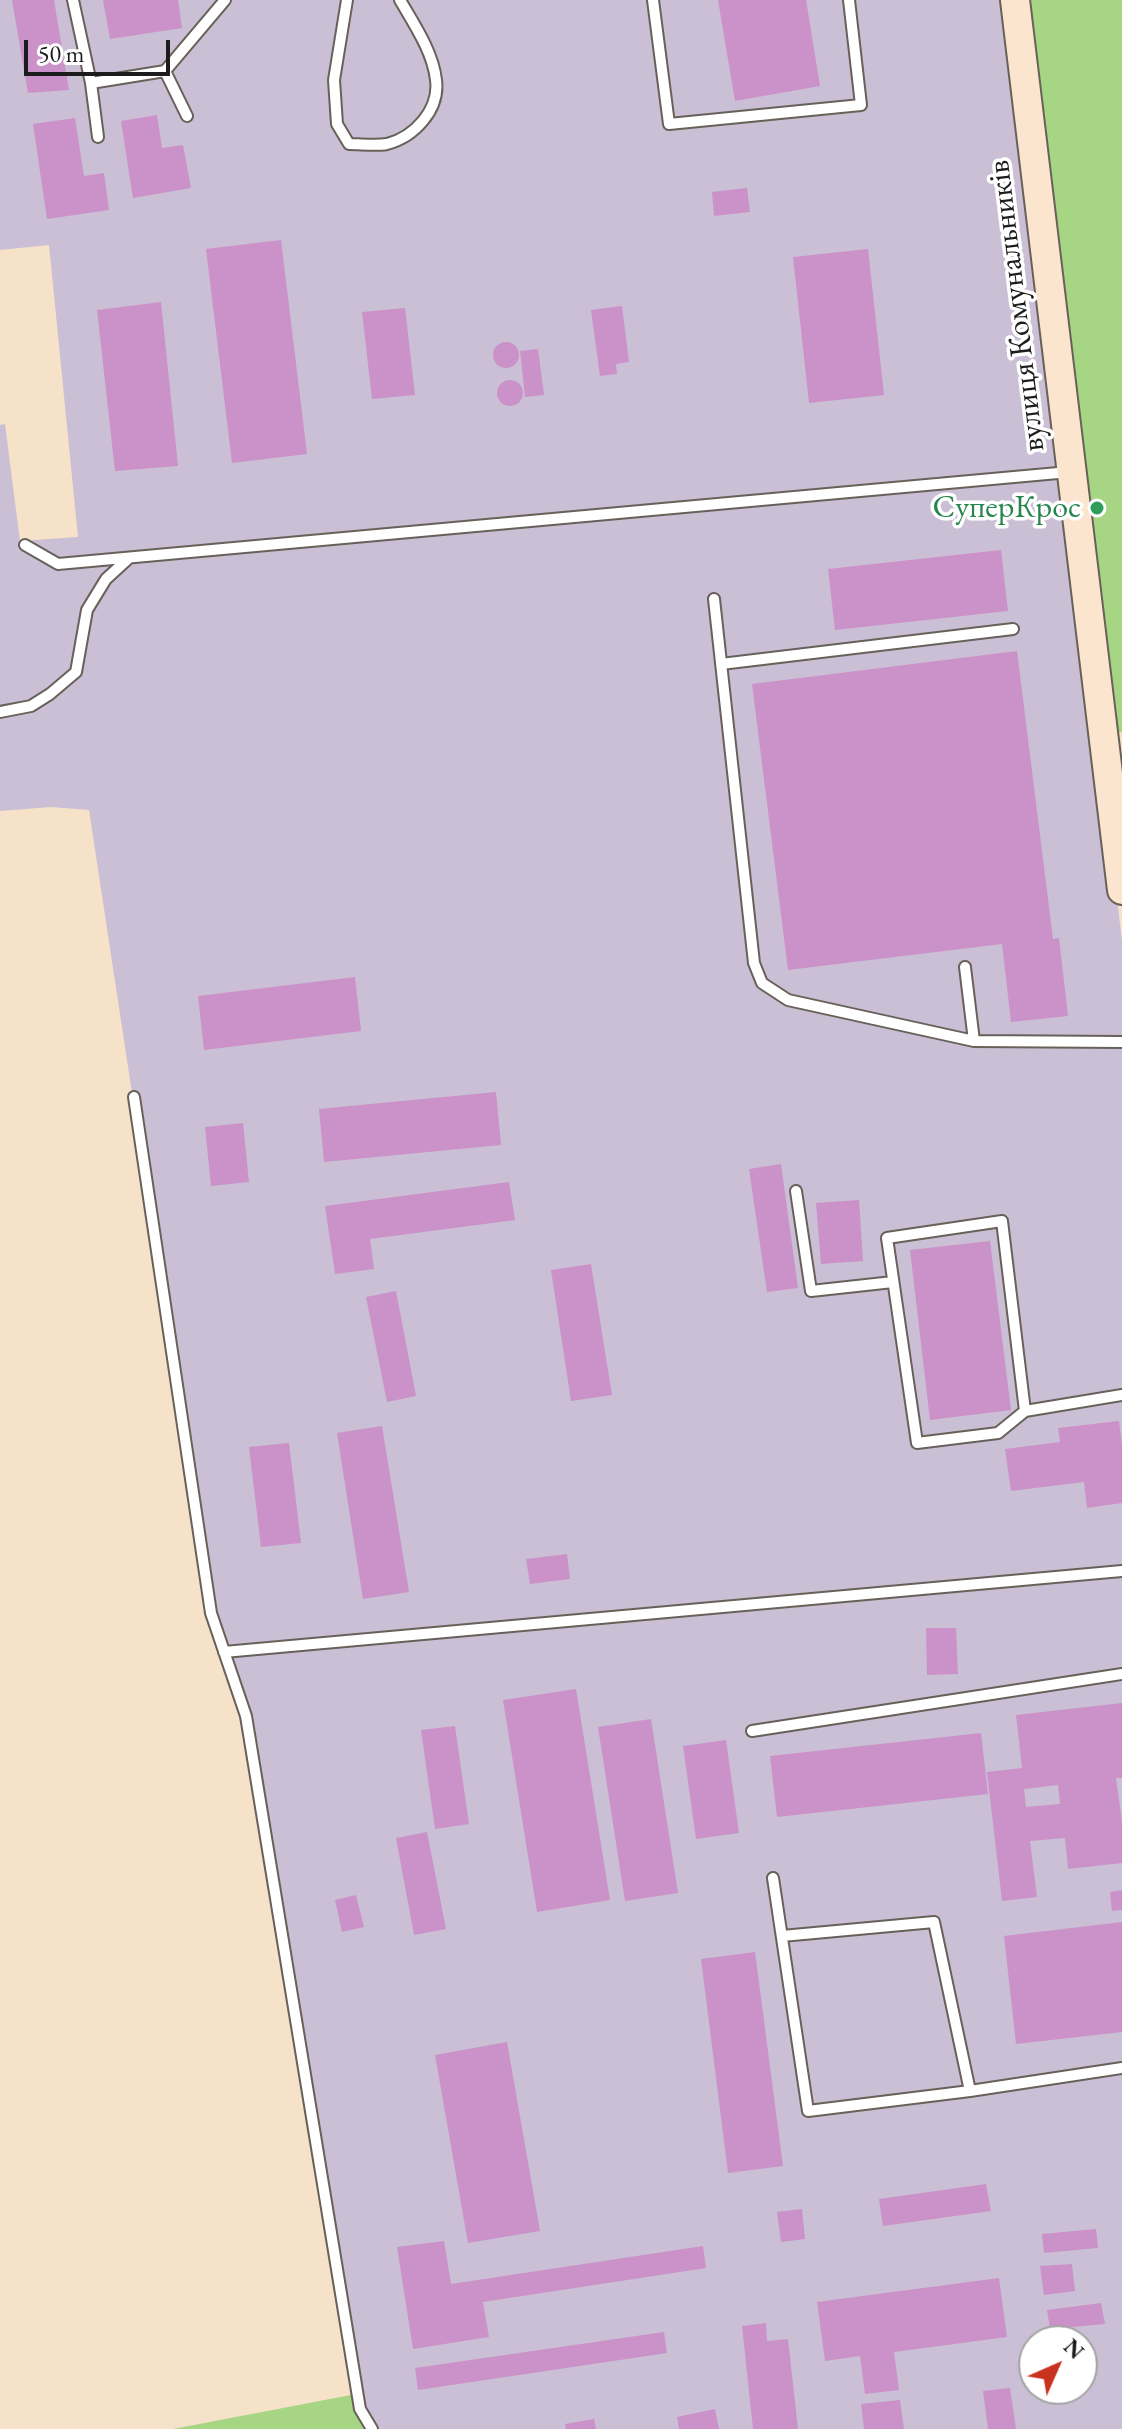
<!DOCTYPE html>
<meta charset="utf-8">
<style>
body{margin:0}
#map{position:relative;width:1122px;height:2429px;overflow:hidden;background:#f6e2c9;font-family:"EB Garamond",serif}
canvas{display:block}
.north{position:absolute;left:1018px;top:2325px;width:80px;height:80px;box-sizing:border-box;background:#fff;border:2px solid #a4a4a4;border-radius:50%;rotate:45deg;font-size:22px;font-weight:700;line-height:32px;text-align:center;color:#1c1c1c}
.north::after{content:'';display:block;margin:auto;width:28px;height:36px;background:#c8321e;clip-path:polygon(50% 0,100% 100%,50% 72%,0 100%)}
.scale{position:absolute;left:24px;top:40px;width:146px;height:36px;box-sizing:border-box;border:4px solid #1c1c1c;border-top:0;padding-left:10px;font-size:24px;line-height:28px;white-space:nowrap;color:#1c1c1c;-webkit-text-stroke:6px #fff;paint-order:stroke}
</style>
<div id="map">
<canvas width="1122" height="2429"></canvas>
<div class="north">N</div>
<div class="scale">50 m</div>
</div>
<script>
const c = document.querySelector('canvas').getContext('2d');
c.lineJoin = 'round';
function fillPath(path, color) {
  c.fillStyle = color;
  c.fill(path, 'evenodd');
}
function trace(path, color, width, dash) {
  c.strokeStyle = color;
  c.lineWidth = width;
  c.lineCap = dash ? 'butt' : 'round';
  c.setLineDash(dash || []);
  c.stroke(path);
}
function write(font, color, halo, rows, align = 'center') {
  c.font = font + ' "EB Garamond",serif';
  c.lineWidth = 7;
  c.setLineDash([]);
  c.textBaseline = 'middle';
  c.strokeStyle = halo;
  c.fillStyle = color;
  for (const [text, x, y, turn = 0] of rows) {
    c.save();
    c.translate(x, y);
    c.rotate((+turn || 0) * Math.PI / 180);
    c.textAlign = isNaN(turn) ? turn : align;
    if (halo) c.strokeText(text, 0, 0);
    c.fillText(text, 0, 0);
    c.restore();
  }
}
const industrial = new Path2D(`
 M0,0H1011L1122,941V2429H372L351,2395L245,1716L211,1613L89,810L51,807L0,811V425L5,424L20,541L78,537L49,245L0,250ZM1034,2341H1082V2389H1034Z`);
const green = new Path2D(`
 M1011,0H1122V732L1098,735Z
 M351,2395L372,2429H173Z`);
const building = new Path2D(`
 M12,0H54L69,90L28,93Z
 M103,0H178L182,28L110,39Z
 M718,0H806L820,86L735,101Z
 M157,115L162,148L183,145L191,188L133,198L121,121Z
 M75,118L84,176L104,173L109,210L47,219L33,124Z
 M747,188L750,212L714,216L712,192Z
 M281,240L307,454L232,463L206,249Z
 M868,249L884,395L809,403L793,257Z
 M161,302L178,466L115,471L97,310Z
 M622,306L629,362L616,364L617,374L600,376L591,310Z
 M405,308L415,395L372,399L362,312Z
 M493 355a13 13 0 1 1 26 0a13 13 0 1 1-26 0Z
 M538,349L544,395L525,397L520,351Z
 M497 393a13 13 0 1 1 26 0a13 13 0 1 1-26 0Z
 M1001,550L1008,611L835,630L828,569Z
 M1017,651L1053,939L1059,938L1068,1016L1011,1022L1002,944L788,970L752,684Z
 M355,977L361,1031L204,1050L198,996Z
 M496,1092L501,1145L324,1162L319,1109Z
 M243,1123L249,1182L211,1186L205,1127Z
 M781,1164L798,1288L767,1292L749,1169Z
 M509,1182L515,1220L370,1239L374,1269L335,1274L325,1206Z
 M859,1200L863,1261L821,1264L816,1203Z
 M990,1241L1011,1410L930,1420L910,1250Z
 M591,1264L612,1395L571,1401L551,1270Z
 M396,1291L416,1396L387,1402L366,1297Z
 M1119,1421L1122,1445V1503L1087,1508L1084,1482L1011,1491L1005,1449L1060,1442L1058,1428Z
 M382,1426L409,1592L363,1599L337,1433Z
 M289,1443L301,1543L261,1547L249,1447Z
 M567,1554L570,1579L530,1584L526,1559Z
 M926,1628H956L958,1674L927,1675Z
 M576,1689L610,1900L537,1912L503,1700Z
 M1122,1703V1778H1116L1122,1822V1863L1068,1869L1065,1838L1030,1841L1037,1897L1002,1901L987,1772L1022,1768L1016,1715ZM1058,1785L1060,1804L1026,1807L1024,1789Z
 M651,1719L678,1893L625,1901L598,1727Z
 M455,1726L469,1824L435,1829L421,1730Z
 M981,1733L988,1794L777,1817L770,1756Z
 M726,1740L739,1833L696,1839L683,1746Z
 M427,1832L446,1929L414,1935L396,1838Z
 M1122,1890V1910L1112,1911L1110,1892Z
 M356,1895L364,1927L342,1932L335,1900Z
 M1122,1922V2032L1016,2044L1004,1936Z
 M755,1952L783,2166L728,2173L701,1959Z
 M507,2042L540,2231L468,2243L435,2055Z
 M986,2184L991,2211L883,2226L879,2199Z
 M802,2209L805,2239L781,2242L777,2212Z
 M1096,2229L1098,2248L1044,2253L1042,2234Z
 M444,2241L451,2284L703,2246L706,2268L483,2302L489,2337L413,2349L397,2247Z
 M1072,2264L1075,2291L1044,2295L1040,2266Z
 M999,2278L1007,2337L894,2352L899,2390L865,2394L860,2356L825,2361L817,2302Z
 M1101,2303L1105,2324L1050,2329L1047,2310Z
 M766,2323L767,2341L788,2339L798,2429H753L742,2326Z
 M664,2332L667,2353L418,2390L415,2368Z
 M1010,2388L1016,2429H988L983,2391Z
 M900,2400L904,2429H864L861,2404Z
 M715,2409L719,2429H679L677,2417Z
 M594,2419L596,2429H566L565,2424Z`);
const lane = new Path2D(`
 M73,0L91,83L165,71L225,0
 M347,0L334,80L337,124L349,144C361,144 375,146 387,144C414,137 440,110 436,80C433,52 414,24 400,0
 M653,0L669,124L861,105L849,0
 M165,71L187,116
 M91,83L98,137
 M25,545L58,564L1069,472
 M714,599L754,963L762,983L788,1000L974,1041
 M721,664L1013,629
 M0,712L31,706L50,694L76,672L87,610L106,579L129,558
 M965,967L974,1041L1122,1042
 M134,1097L211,1613L246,1716L360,2409L372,2429
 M796,1191L811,1291L893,1282
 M1025,1411L1002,1221L887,1238L917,1443L998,1433L1025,1411L1122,1395
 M224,1652L1122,1571
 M752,1731L1122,1674
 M773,1878L808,2111L970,2091L1122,2068
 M782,1936L934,1922L970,2091`);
const secondary = new Path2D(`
 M1015,0L1122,890`);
const markers = [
 [1097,508,8,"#2e9e5b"]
];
const streetNames = [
 ["вулиця Комунальників",1017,306,-97]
];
const leisureNames = [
 ["СуперКрос",1081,508]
];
fillPath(industrial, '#cbbfd5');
fillPath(green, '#a6d684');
fillPath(building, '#ca92c8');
trace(lane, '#686159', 14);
trace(secondary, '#686159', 32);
trace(lane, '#fff', 10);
trace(secondary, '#fbe5cf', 28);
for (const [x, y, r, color] of markers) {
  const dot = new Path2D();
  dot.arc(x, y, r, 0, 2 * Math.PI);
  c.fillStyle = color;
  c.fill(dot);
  trace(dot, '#fff', 3);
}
write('32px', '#1c1c1c', '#fff', streetNames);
write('32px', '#27864d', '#fff', leisureNames, 'right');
</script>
